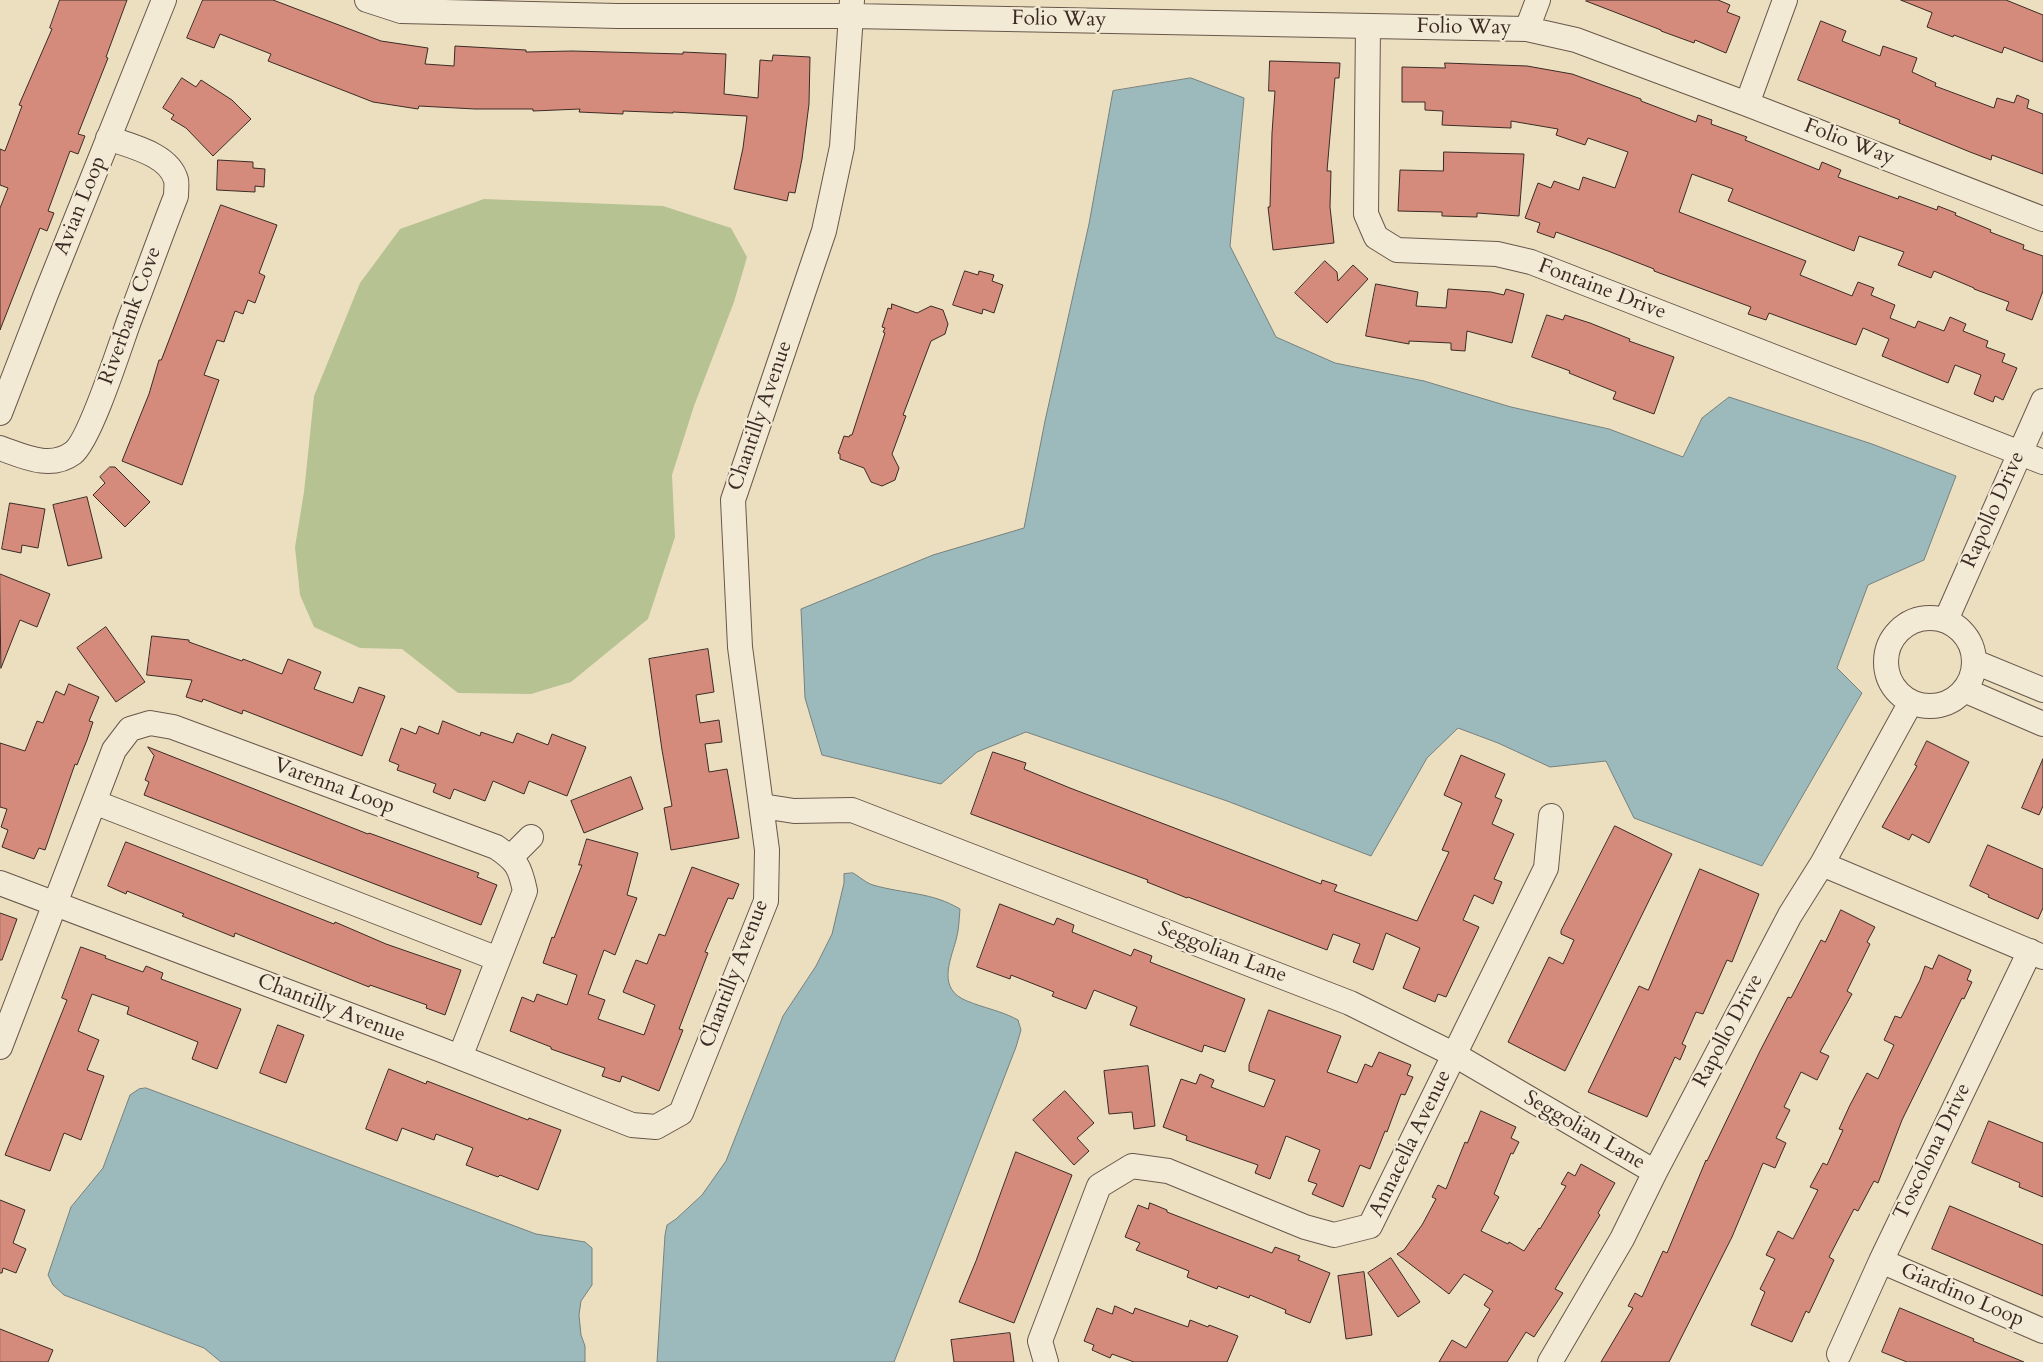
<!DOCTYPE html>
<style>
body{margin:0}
canvas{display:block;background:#ecdfbf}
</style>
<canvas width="2043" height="1362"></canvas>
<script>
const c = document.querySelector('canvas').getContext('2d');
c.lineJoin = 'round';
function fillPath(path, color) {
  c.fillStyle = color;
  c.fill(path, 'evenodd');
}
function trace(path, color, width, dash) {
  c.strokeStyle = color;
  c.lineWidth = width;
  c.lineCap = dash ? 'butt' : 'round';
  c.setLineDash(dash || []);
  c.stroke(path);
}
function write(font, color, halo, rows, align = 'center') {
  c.font = font + ' Cardo,serif';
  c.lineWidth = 4.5;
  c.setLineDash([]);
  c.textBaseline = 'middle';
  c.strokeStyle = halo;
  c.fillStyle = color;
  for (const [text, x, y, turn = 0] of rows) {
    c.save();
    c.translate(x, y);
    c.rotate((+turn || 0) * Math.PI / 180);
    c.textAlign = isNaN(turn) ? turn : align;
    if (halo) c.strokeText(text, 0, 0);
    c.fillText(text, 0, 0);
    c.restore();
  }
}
const green = new Path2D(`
 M484,199L663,206L731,228L747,257L734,302L694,406L672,475L675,537L648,619L571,682L531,694L458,693L402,649L360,648L314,627L300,595L295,547L304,492L314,396L360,283L400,229Z`);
const water = new Path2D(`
 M1191,78L1244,98L1230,246L1276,337L1335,363L1424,381L1511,407L1609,429L1683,457L1702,418L1729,397L1872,444L1956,476L1924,560L1868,585L1837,668L1862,693L1762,866L1634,818L1606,761L1550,767L1498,743L1458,728L1427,758L1371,856L1227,801L1026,732L977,752L941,784L822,755L805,698L801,609L933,555L1024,528L1045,421L1089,224L1113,91Z
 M853,873C860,877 866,883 873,885C904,894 932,892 960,909C959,920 959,930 956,940C950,962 937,989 967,1001C984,1008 1002,1011 1018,1020L1021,1030L1016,1047L894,1362H657L665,1235L667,1225L676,1219L702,1195L726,1161L783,1016L816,966L832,934L844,883V874Z
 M146,1088L536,1234L585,1242L592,1248V1285L581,1301L579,1315L581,1335L585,1346V1362H221L204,1348L64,1295L53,1285L48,1275L71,1207L103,1168L130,1095L139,1089Z`);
const building = new Path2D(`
 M60,0H127L106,57L108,58L78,134L85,136L78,154L70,151L48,211L54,213L47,231L40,228L0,330V208L8,188L0,185V149L5,151L22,106L19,105L52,29L50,28Z
 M203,0H273L381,41L428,48L425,64L454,66L455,46L526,50V52L572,51L683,54V52L726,54L724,94L758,98L760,60L772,61L773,55L810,57L809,104L802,159L795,193L789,192L787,201L734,189L743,148L747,116L673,112V113L623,111V114L579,112L580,109L533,111V109H475L419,106L418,109L373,102L268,61L271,54L220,34L214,48L187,38Z
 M1587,0H1718L1730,5L1727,12L1740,17L1726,53L1695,40L1694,43L1661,31V30L1586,1Z
 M1901,0H2006L2043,15V62L2004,47L2002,53L1954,35L1953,37L1927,27L1932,13Z
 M1821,21L1846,31L1842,41L1880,56L1883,46L1917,58L1912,72L1936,83L1935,86L1994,108L1997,98L2014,103L2017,95L2029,100L2027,108L2043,114V174L1992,155L1991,160L1970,152L1899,123L1900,120L1798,80Z
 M1270,61L1340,63L1339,78H1335L1327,171H1331L1330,207L1334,243L1273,250L1268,207H1270L1272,133L1275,91H1269Z
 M1445,63L1527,66L1572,74L1641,99V101L1696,122L1698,115L1712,120L1711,124L1747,137L1745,140L1819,170L1822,162L1841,170L1838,177L1898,199L1899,196L1937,210L1938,206L1956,213L1955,215L1991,230L1990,232L2024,245L2023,249L2043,256V291L2032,320L2006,310L2009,302L1974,289V288L1934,271L1931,278L1898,265L1904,252L1859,236L1854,251L1728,201L1733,189L1692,174L1679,212L1806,261L1800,275L1852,296L1858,282L1874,288L1871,295L1895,305L1890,318L1915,328L1918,321L1944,331L1950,317L1966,324L1963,331L1988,341L1986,347L2005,354L2002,362L2017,368L2003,400L1995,396L1993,402L1974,394L1981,375L1955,365L1948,383L1882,356L1889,339L1863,328L1856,345L1769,313L1766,320L1748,314L1751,307L1654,271V269L1608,251L1556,232L1554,238L1537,232L1540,223L1525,218L1538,183L1551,188L1554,181L1579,190L1583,177L1615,188L1628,152L1588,138L1585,145L1556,135L1558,129L1511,121V128L1442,125L1443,111L1425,110V102H1402V67L1445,68Z
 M182,78L196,87L201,80L232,100L251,119L213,156L186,128L171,119L174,115L163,108Z
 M1444,152L1524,154L1519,216L1477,213V217L1442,216V212L1398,211L1400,170L1443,171Z
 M218,160L253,162V168L265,169L264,187L255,186V192L217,190Z
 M221,205L277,225L259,273L265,276L255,303L248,300L243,314L235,311L224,342L217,340L204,375L219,380L182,485L122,461L149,394L159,360H161Z
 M1325,261L1337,272L1338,281L1353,265L1368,279L1327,323L1295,293Z
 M965,271L978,275L979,271L994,275L992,281L1003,285L994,313L983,309L982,314L953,305Z
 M1376,284L1418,292L1416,306L1446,308L1448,289L1491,292L1504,295L1506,289L1524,294L1512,343L1467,331L1465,351L1451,350V343L1409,341V344L1366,336Z
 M892,304L917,313L931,306L943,310L948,324L945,334L931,341L903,415L906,416L892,454L899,468L895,480L882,486L871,482L864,468L840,459V454L838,453L844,436L849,437L850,435H852L885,333L883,332L885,328L882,327L888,308L891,309Z
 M1547,315L1563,320L1565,315L1590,323L1630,339L1629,341L1674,357L1654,414L1613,399L1616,392L1569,373L1570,371L1532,357Z
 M110,467H115L150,502L125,527L93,495L105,483L100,477Z
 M87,497L102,558L68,566L53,505Z
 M10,503L45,509L38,548L22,545L21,553L2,549Z
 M0,574L50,594L37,627L20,620L1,668Z
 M106,627L145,682L116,702L77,648Z
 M152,636L189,640V642L242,661L243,659L282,674L288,659L321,672L314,689L353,703L359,687L385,696L362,756L243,710L242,714L203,699L202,702L186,697L192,680L147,675Z
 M708,649L714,692L696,695L700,723L719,720L722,742L705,744L709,772L727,769L739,838L671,850L664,808L672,806L662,750L649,659Z
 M69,684L99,697L89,721L93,722L87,740L77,765L75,764L45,850L39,848L34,859L2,847L8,830L1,827L7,809L0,807V743L25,751L37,721L43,723L56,691L64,695Z
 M443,721L480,736L481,732L513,743L517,733L548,745L552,734L586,747L567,796L529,781L524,794L493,781L485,801L454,789L450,799L433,792L436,784L397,770L399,765L389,761L401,728L416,734L419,726L438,734Z
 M1927,741L1969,762L1929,843L1912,834L1909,840L1882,827L1917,766L1915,765Z
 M148,747L368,834L369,833L479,873L477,877L497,885L481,925L144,795L149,782L145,780L154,756Z
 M993,752L1026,763L1024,769L1070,788L1321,884L1322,880L1337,885L1334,891L1417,921L1449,852L1442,850L1462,803L1444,795L1461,755L1505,774L1495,797L1502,800L1492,824L1514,834L1494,879L1502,882L1493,904L1474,895L1463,920L1479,927L1446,997L1438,994L1435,1002L1403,988L1420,948L1386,933L1373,970L1353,962L1360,944L1333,934L1327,950L1188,897L1187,898L1147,882L1148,880L971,814Z
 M2043,759V806L2039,815L2022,808Z
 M631,777L643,809L584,833L571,801Z
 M1615,826L1672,854L1565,1071L1508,1042L1549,957L1563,964L1574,940L1561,934V931Z
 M587,839L638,853L627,895L637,898L615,955L604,950L588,994L605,1000L598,1019L644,1035L655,1005L623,992L636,960L647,964L659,934L665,936L692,867L739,884L733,899L728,898L705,952L708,953L679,1029L683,1030L659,1091L622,1076L620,1082L602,1076L605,1068L551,1049V1047L510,1031L522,997L534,1002L537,994L567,1005L577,975L543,963L552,937L554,938L582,865H579Z
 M126,842L334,924L335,922L386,944L461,970L445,1015L426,1008L427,1005L370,985L369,987L235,933L234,937L182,916L184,914L127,891L126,894L108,886Z
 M1988,845L2043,869V908L2038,919L1988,897L1989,895L1970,886Z
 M1700,869L1759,894L1732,962L1727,960L1703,1014L1696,1012L1682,1044L1686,1046L1680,1060L1675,1057L1647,1117L1588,1092L1639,986L1648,990Z
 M1000,904L1054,925L1057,918L1074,925L1072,932L1131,956L1134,949L1152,956L1150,962L1245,999L1225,1052L1204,1045L1202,1052L1130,1025L1137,1007L1094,990L1086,1009L1052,996L1054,992L1011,975L1010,979L977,967Z
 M1841,910L1875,927L1867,942L1870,944L1847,991L1852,994L1820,1052L1829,1056L1817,1080L1801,1072L1784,1107L1790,1110L1776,1138L1786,1143L1775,1168L1763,1163L1732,1237L1669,1362H1601L1633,1308L1628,1306L1635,1293L1642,1297L1663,1251L1667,1253L1706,1160L1707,1161L1760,1051L1788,997L1791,998L1821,940L1825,942Z
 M0,913L17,919L2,960H0Z
 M81,947L106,956L105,958L143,972L146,966L163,973L161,979L241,1009L217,1069L192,1059L198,1042L127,1014L129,1007L92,994L78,1031L99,1040L87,1070L104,1076L81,1140L64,1133L50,1171L5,1155L67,1000L62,998Z
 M1939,955L1971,970L1967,980L1972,982L1964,999L1962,998L1902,1120L1878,1183L1874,1181L1858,1211L1854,1209L1829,1257L1834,1260L1809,1313L1806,1311L1792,1342L1751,1325L1765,1292L1760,1289L1775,1259L1766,1255L1778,1231L1793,1239L1818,1190L1810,1187L1823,1163L1827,1165L1843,1130L1839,1129L1850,1105L1867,1073L1878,1079L1894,1045L1884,1040L1895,1016L1901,1018L1920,980L1925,966L1932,969Z
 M1269,1010L1341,1036L1327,1072L1357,1083L1365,1064L1372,1067L1379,1052L1411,1065L1407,1075L1413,1077L1405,1095L1401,1094L1387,1132L1385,1131L1370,1169L1360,1165L1343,1207L1312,1194L1317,1184L1308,1181L1320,1150L1286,1136L1270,1179L1255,1173L1258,1165L1186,1140L1187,1136L1163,1127L1181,1079L1196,1084L1200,1074L1214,1080L1211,1087L1264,1107L1275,1080L1249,1071V1065Z
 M278,1025L304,1035L286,1083L260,1073Z
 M1148,1066L1155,1126L1134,1129L1132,1112L1109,1114L1104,1071Z
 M389,1069L426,1084L427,1081L528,1120L529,1118L561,1130L538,1190L500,1175L498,1177L466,1165L473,1148L436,1134L434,1140L402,1128L397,1141L366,1129Z
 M1065,1091L1094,1123L1077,1138L1089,1151L1074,1165L1033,1120Z
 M1481,1111L1516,1127L1511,1138L1519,1142L1513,1154L1511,1153L1494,1194L1499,1197L1481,1231L1508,1244L1509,1242L1524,1251L1539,1228L1540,1229L1566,1186L1561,1184L1568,1172L1575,1176L1581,1164L1615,1183L1598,1213L1600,1215L1555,1289L1563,1293L1534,1337L1526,1332L1507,1362H1439L1452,1340L1466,1348L1490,1309L1484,1305L1493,1291L1464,1274L1449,1294L1397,1254L1404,1250L1422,1225L1436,1199L1432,1197L1438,1185L1446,1189L1465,1142L1467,1143Z
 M1989,1121L2043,1143V1197L2019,1187L2020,1183L1972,1163Z
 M1016,1152L1072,1175L1014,1323L959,1302L976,1261Z
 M0,1200L25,1210L13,1243L26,1249L16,1273L3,1268L2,1273H0Z
 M1150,1203L1167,1210V1212L1272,1253L1275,1247L1300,1256L1298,1260L1330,1273L1310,1323L1285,1313L1286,1310L1250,1295L1249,1298L1218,1286L1217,1289L1187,1277L1189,1271L1136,1250L1140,1243L1125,1237L1138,1205L1148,1209Z
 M1950,1206L2043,1245V1296L1932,1249Z
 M1391,1258L1420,1302L1398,1317L1368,1273Z
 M1364,1272L1372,1335L1346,1339L1338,1276Z
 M1115,1306L1133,1314L1135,1308L1188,1327L1190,1320L1208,1327L1209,1325L1238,1336L1227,1362H1134L1112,1354L1110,1358L1092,1350L1094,1345L1084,1341L1097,1308L1112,1314Z
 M1900,1308L1974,1339L1973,1341L2024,1362H1907L1882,1352Z
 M0,1329L53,1350L48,1362H0Z
 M1010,1333L1014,1362H954L951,1340Z`);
const minor = new Path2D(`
 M367,0L401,11L618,16H851L1527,29L1576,40L1747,104L2043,219
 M1368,27L1366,214L1376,237L1397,250L1497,254L1531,262L2043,462
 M1527,29L1538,0
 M1747,104L1785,0
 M0,413L46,294L164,0
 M0,448C23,456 50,470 73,453C90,440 120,346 129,321C145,279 160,237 176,196C176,191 177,184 176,180C169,154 130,146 108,138
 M1886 662a44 44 0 1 1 88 0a44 44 0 1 1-88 0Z
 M1946,620L2043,401
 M1975,662L2043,690
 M1964,690L2043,724
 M94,802L498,959
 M762,806L794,811L852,810L1350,1003L1455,1055L1655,1172
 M511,857L531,837
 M1822,864L2043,957
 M0,883L439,1049L632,1125L656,1127L681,1113L766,901L767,850L740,647L733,500L824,231L842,147L852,0
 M0,1047L114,750L130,729L150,723L173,727L496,847C517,861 520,867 525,891L460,1057
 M1881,1261L2043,1331
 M1839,1354L1881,1261L2030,951
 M1046,1362L1040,1341L1099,1186L1132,1166L1168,1171L1305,1227L1334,1235L1370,1226L1546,868L1551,816
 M1550,1362L1622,1239L1655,1172L1790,915L1822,864L1911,702`);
const streetNames = [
 ["Folio Way",1059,20,1],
 ["Folio Way",1464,28,1],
 ["Folio Way",1849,143,21],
 ["Avian Loop",81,206,-68],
 ["Fontaine Drive",1602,290,21],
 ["Riverbank Cove",131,316,-70],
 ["Chantilly Avenue",761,416,-71],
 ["Rapollo Drive",1994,510,-66],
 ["Varenna Loop",334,787,20],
 ["Seggolian Lane",1222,953,21],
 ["Chantilly Avenue",735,974,-69],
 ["Chantilly Avenue",331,1009,21],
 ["Rapollo Drive",1729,1031,-62],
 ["Seggolian Lane",1584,1131,30],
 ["Annacella Avenue",1411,1144,-64],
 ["Toscolona Drive",1933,1152,-64],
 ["Giardino Loop",1962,1296,23]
];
fillPath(green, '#b7c292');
fillPath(water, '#9cbabb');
trace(water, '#76817f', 1);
fillPath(building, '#d48b7c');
trace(building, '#3c2b25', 1);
trace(minor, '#68584c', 26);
trace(minor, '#f3ead5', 24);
write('21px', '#3c2b25', '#f3ead5', streetNames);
</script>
